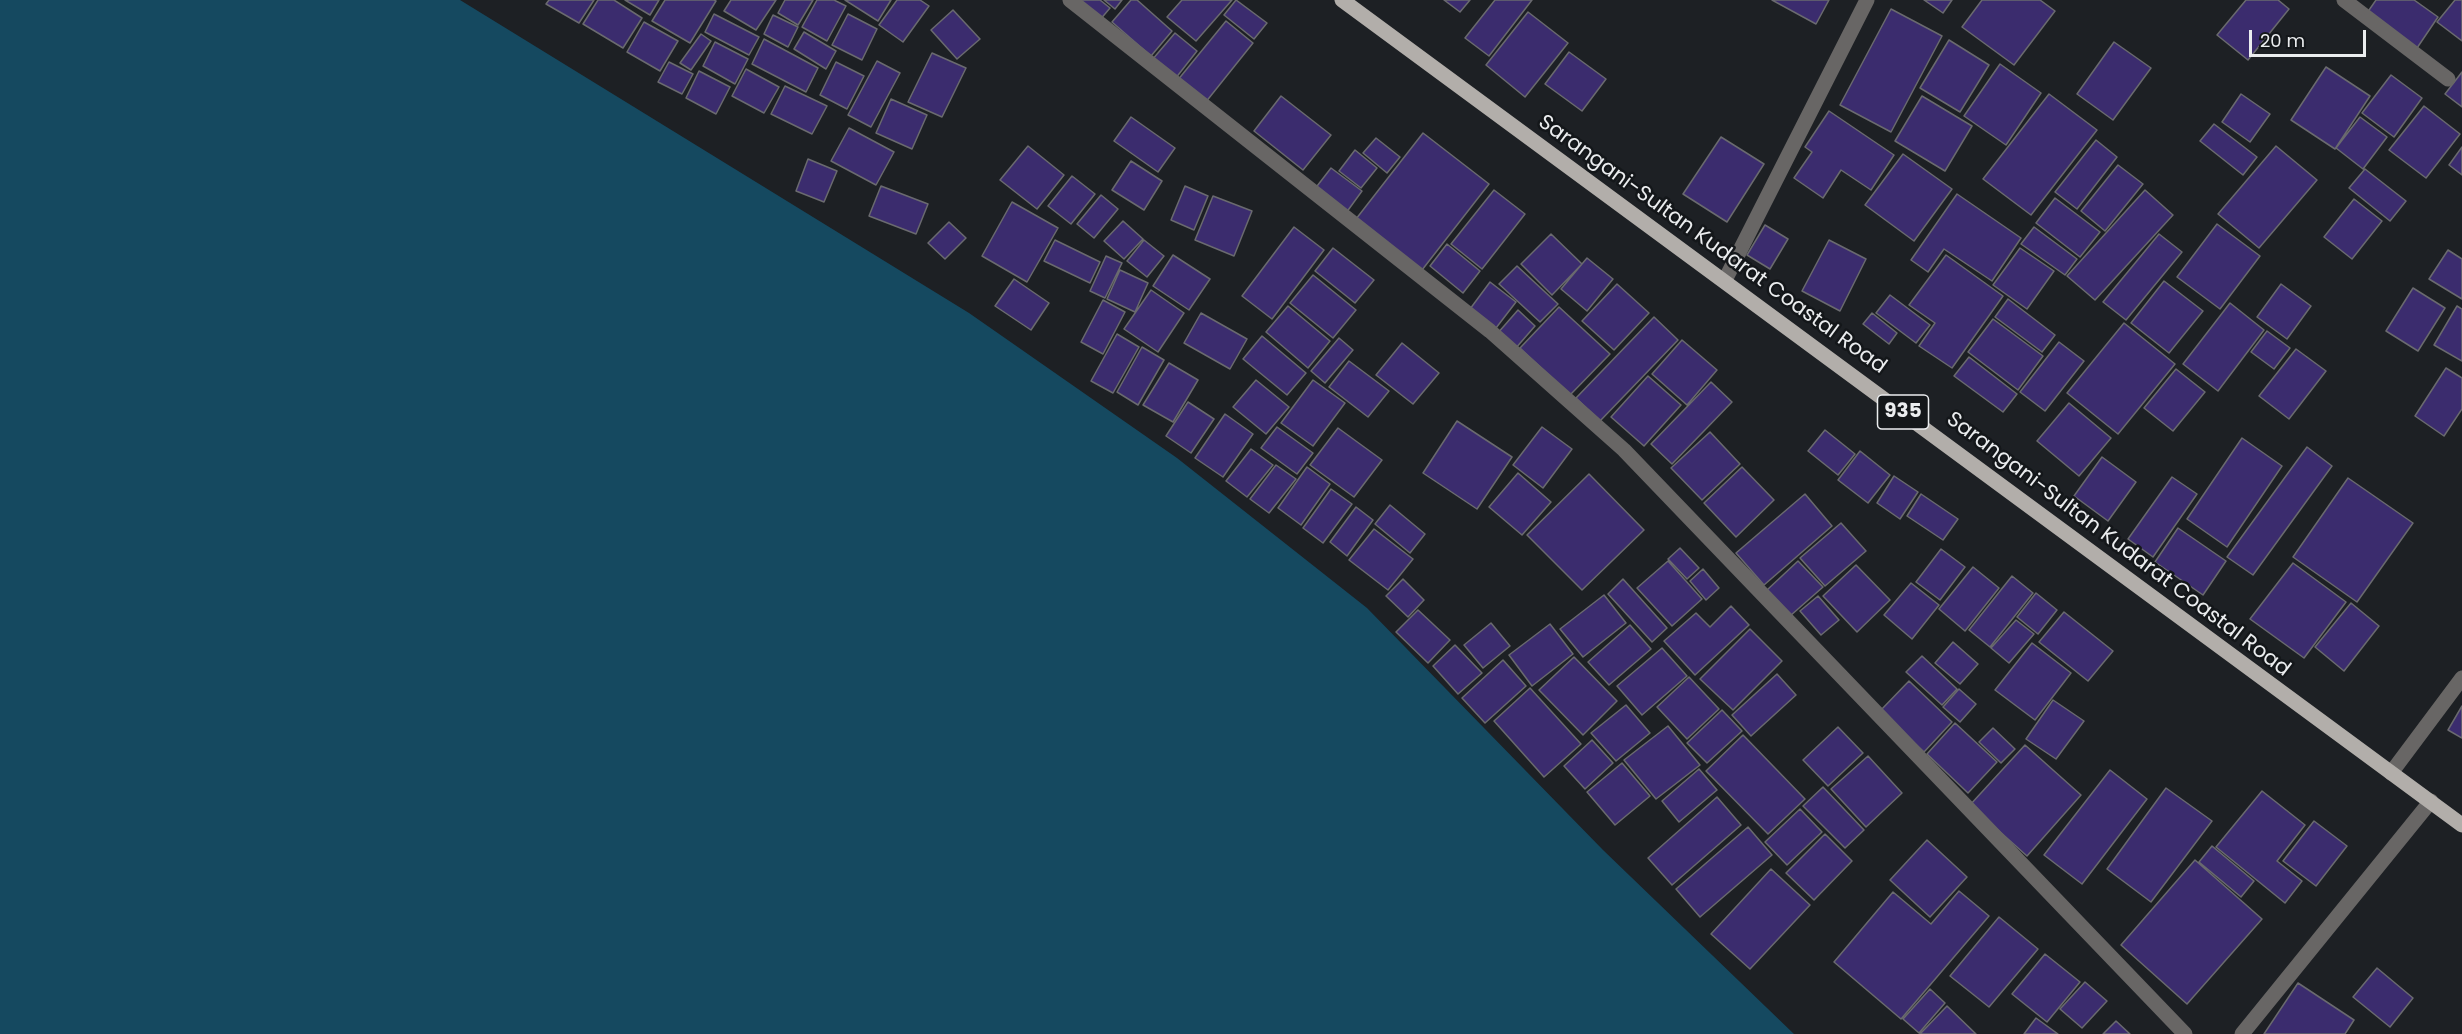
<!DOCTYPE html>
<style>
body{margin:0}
#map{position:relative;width:2462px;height:1034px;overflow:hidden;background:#1d2024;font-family:Poppins,sans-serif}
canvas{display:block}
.scale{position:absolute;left:2249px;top:30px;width:117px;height:27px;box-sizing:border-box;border:3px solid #ebedef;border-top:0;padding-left:8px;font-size:18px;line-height:21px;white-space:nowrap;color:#ebedef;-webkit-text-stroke:4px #14171a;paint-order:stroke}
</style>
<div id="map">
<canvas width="2462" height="1034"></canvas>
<div class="scale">20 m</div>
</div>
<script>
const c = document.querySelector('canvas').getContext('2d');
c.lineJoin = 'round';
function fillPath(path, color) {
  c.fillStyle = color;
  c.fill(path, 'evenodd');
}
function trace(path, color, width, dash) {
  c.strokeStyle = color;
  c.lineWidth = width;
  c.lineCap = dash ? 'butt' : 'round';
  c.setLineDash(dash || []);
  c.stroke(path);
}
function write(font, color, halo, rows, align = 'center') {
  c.font = font + ' Poppins,sans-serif';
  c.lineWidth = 5;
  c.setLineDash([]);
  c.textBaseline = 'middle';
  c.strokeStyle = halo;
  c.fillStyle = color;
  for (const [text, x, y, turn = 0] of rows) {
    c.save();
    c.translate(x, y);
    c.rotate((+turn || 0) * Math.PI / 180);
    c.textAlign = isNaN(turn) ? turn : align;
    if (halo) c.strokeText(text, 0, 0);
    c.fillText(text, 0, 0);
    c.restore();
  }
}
const water = new Path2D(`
 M0,0H460L969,313L1177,458L1367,608L1603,850L1794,1034H0Z`);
const building = new Path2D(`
 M549,0H594L579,23L546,4Z
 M598,0H614L642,18L623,48L583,24Z
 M625,0H659L650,15Z
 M665,0H714L716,1L690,43L652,21Z
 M731,0H776L756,30L724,11Z
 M785,0H813L798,25L778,13Z
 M817,0H834L846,6L827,41L802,27Z
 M845,0H891L878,21Z
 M897,0H920L929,6L903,42L879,25Z
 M1072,0H1100L1110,8L1099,21Z
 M1104,0H1122L1115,9Z
 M1131,0H1137L1172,31L1151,56L1112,22Z
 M1182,0H1232L1196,41L1167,17Z
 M1236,0L1267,23L1254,39L1224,15Z
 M1444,0H1470L1460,12Z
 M1495,0H1532L1489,56L1465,38Z
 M1772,0H1829L1816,24Z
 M1924,0H1952L1943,13Z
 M1982,0H2040L2055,11L2014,65L1962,27Z
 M2246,0H2278L2289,9L2248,60L2217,35Z
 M2376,0H2414L2438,17L2417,48L2367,13Z
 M2455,0H2462V41L2437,22Z
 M1891,9L1942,36L1891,132L1840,105Z
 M953,10L980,39L957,59L931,30Z
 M1528,12L1568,43L1525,97L1486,65Z
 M714,14L759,37L749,55L705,32Z
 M848,14L877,29L862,60L832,45Z
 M773,15L798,27L788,47L764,34Z
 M1226,21L1253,43L1205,103L1177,81Z
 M644,22L678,41L660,71L627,52Z
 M804,32L836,51L826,69L794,49Z
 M1175,33L1197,51L1175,79L1152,60Z
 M701,34L711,41L691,70L680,63Z
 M764,39L818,68L806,92L752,64Z
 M1949,40L1989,65L1960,112L1920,88Z
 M715,42L748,59L735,84L703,66Z
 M2114,42L2151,68L2113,120L2077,94Z
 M1569,52L1606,79L1582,111L1545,84Z
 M932,53L966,68L942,117L908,102Z
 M877,61L900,73L871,127L848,115Z
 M669,62L693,74L682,94L658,82Z
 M836,62L864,76L847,109L820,95Z
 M2000,64L2041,93L2006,145L1964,116Z
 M2326,67L2370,96L2335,149L2291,120Z
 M746,69L779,87L764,113L732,96Z
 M699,71L730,87L716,114L686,98Z
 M2462,72V107L2445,94Z
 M2391,75L2422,98L2394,137L2362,113Z
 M785,86L827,106L812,134L771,114Z
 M2049,94L2097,130L2031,215L1983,179Z
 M2241,94L2270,114L2250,142L2222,122Z
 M1281,96L1331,135L1303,170L1254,131Z
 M1922,96L1972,126L1945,171L1895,141Z
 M891,99L927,115L912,149L876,133Z
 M2424,106L2460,134L2426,178L2389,150Z
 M1829,111L1894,155L1871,190L1841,170L1823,198L1794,178L1812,152L1805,147Z
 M1131,117L1175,148L1158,172L1114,141Z
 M2360,117L2387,137L2363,169L2336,148Z
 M2214,124L2257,157L2243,175L2200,141Z
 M849,128L894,152L876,185L831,161Z
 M1423,133L1489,184L1422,270L1356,219Z
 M1721,137L1764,164L1727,222L1683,194Z
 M1376,138L1400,157L1387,173L1363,153Z
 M2096,140L2117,157L2077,209L2055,192Z
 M1028,146L1064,175L1037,209L1000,180Z
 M2276,146L2317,180L2259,248L2218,214Z
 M2462,147V175L2449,165Z
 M1355,150L1377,168L1361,188L1339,171Z
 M1903,154L1952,189L1914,241L1865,205Z
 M808,159L837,171L824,202L796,191Z
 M1131,161L1162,181L1144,210L1112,190Z
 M2118,165L2143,184L2105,231L2081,211Z
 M1331,168L1362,191L1346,213L1314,190Z
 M2365,169L2406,201L2390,221L2349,188Z
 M1072,176L1095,194L1071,224L1048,206Z
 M881,186L928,204L916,234L869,216Z
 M1185,186L1208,196L1194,230L1171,220Z
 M1494,190L1525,214L1482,269L1451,244Z
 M2145,190L2173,215L2095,300L2067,276Z
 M1957,194L2021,238L1992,281L1944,249L1928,272L1911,260Z
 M1101,195L1118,209L1094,238L1077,224Z
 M1213,196L1252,211L1234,256L1195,240Z
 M2055,198L2100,232L2080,257L2036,223Z
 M2354,199L2382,221L2352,259L2324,237Z
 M1012,202L1058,228L1027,282L982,256Z
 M1123,221L1143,239L1124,259L1104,241Z
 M949,222L966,238L945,259L928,243Z
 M2217,224L2260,256L2220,309L2177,277Z
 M1765,225L1788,239L1770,269L1747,255Z
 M1294,227L1324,250L1272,319L1242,296Z
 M2034,227L2077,259L2065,275L2021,244Z
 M1551,234L1582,264L1552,295L1521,264Z
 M2159,234L2182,252L2126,320L2103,302Z
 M1055,240L1100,262L1090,283L1044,261Z
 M1144,240L1164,256L1147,277L1127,261Z
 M1829,240L1866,259L1840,311L1802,291Z
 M1447,244L1480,271L1463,293L1430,266Z
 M1333,248L1374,280L1355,303L1315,271Z
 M2020,248L2054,271L2027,309L1993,285Z
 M2448,250L2462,259V299L2429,279Z
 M1173,255L1210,279L1189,310L1153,286Z
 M1946,255L2003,296L1952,368L1919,346L1935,323L1909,305Z
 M1106,256L1122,263L1105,298L1090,291Z
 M1587,258L1613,279L1587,311L1561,289Z
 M1517,266L1558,304L1540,322L1499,284Z
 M1120,270L1148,283L1135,312L1107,299Z
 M1313,275L1356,310L1333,338L1290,303Z
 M1014,279L1049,303L1031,330L995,306Z
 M2164,281L2203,311L2169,353L2131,323Z
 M1490,282L1516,302L1496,328L1470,309Z
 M1617,284L1649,313L1614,350L1582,321Z
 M2281,284L2311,306L2287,339L2257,317Z
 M2413,288L2445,308L2418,351L2386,331Z
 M1151,290L1184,313L1158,352L1124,329Z
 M1890,295L1930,325L1916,343L1876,313Z
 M2008,299L2055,335L2042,352L1995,317Z
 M1103,300L1125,312L1103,354L1081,342Z
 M2230,303L2264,330L2218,391L2183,364Z
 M1288,306L1330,341L1308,368L1266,332Z
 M2457,306L2462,309V361L2434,345Z
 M1559,307L1610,354L1570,395L1520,348Z
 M1518,310L1535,326L1515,349L1497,334Z
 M1201,313L1247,339L1230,369L1184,343Z
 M1872,313L1897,333L1889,344L1863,324Z
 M1654,317L1678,340L1600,421L1576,398Z
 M1993,319L2043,356L2018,390L1968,352Z
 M2124,323L2175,364L2118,434L2067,393Z
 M2267,331L2290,348L2274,369L2251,352Z
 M1117,334L1139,347L1113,393L1091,381Z
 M1262,336L1306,373L1287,395L1243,359Z
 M1339,338L1353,350L1325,383L1311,371Z
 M1682,340L1717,370L1687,405L1652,374Z
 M2059,342L2084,361L2045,411L2020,392Z
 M1402,343L1439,373L1413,404L1376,375Z
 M1142,347L1164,360L1138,405L1117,392Z
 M2296,349L2326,371L2289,419L2259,396Z
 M1969,357L2017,394L2003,412L1954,376Z
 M1349,361L1389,391L1368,417L1329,387Z
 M1169,363L1198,380L1173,422L1143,405Z
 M2446,368L2462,378V409L2444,436L2415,416Z
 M2176,369L2205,392L2173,431L2144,408Z
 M1648,376L1681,405L1644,446L1611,417Z
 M1256,380L1289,407L1266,434L1233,407Z
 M1313,380L1345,403L1313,446L1281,423Z
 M1711,382L1732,402L1672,464L1651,444Z
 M1188,402L1214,419L1191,453L1166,436Z
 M2069,403L2111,438L2079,476L2037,441Z
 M1225,414L1253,434L1223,477L1195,458Z
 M1457,421L1512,457L1477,509L1423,473Z
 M1277,427L1313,453L1297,474L1261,448Z
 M1542,427L1572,449L1543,488L1513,465Z
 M1338,428L1382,460L1354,497L1310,465Z
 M1825,430L1855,454L1838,475L1808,451Z
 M1710,432L1740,464L1702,500L1671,468Z
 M2242,438L2282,466L2227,547L2187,519Z
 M2307,447L2332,466L2253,575L2227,557Z
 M1251,449L1273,465L1247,497L1226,481Z
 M1860,451L1890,475L1868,503L1838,480Z
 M2102,457L2136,482L2108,521L2074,496Z
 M1276,465L1296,479L1269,513L1250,499Z
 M1307,467L1330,484L1301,525L1278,508Z
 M1742,467L1774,500L1736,537L1704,503Z
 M1518,473L1551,502L1522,535L1489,507Z
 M1589,474L1644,530L1582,590L1527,535Z
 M1894,476L1918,492L1900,519L1877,503Z
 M2172,477L2197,494L2153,557L2128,539Z
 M2348,478L2413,523L2357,602L2293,557Z
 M1331,489L1352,504L1323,543L1303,528Z
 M1805,494L1832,526L1764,585L1736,553Z
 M1921,494L1958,519L1943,540L1907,516Z
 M1390,505L1425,534L1410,553L1375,524Z
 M1356,507L1373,520L1347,556L1330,542Z
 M1841,523L1866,551L1825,586L1800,558Z
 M2178,528L2226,561L2203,595L2155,562Z
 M1374,529L1413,559L1388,590L1349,560Z
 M1680,548L1699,568L1687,579L1668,559Z
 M1941,549L1965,567L1940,600L1916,582Z
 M1668,561L1702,599L1672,626L1637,588Z
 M1798,561L1823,587L1790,616L1767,590Z
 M2293,563L2346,602L2304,658L2250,619Z
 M1856,565L1890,600L1857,632L1823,596Z
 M1973,567L1999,588L1965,631L1939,609Z
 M1703,569L1719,588L1706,600L1690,581Z
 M2012,576L2033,593L1990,647L1969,630Z
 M1403,579L1424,600L1408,617L1386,596Z
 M1623,579L1667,628L1652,642L1608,594Z
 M1911,583L1939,605L1912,639L1884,615Z
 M2036,593L2057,610L2038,634L2017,617Z
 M1604,595L1626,623L1583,657L1560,629Z
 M1818,596L1839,620L1821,635L1800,611Z
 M2351,603L2379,626L2344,671L2315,647Z
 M1731,606L1749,625L1695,675L1664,641L1696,613L1710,627Z
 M1418,610L1450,640L1428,663L1396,632Z
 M2064,612L2113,651L2088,681L2039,642Z
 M2016,620L2034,634L2009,663L1991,648Z
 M1491,623L1510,646L1483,668L1464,645Z
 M1550,624L1573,654L1532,686L1509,655Z
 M1630,625L1651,649L1609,685L1588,662Z
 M1750,629L1782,661L1733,710L1700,679Z
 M1953,642L1978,664L1960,684L1935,663Z
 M2032,643L2071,673L2035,720L1995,690Z
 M1455,645L1482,673L1458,694L1433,666Z
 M1662,648L1687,676L1642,715L1617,686Z
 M1922,656L1957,689L1942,705L1906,672Z
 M1574,657L1617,701L1583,735L1539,690Z
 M1503,660L1526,686L1485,723L1462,698Z
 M1777,674L1796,695L1751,736L1732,715Z
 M1689,677L1719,709L1687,739L1657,707Z
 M1909,681L1952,722L1924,752L1880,711Z
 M1530,688L1581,744L1544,777L1494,721Z
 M1959,689L1976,704L1960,722L1943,707Z
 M2053,700L2084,721L2056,759L2026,739Z
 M1626,705L1650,733L1616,761L1591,733Z
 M2462,706V738L2448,730Z
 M1722,710L1742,731L1707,763L1687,743Z
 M1955,723L1997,762L1968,793L1927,754Z
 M1668,726L1700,765L1656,799L1624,760Z
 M1838,727L1863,753L1828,786L1803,760Z
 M1993,728L2015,749L2001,763L1979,742Z
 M1743,735L1805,799L1768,834L1706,771Z
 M1592,740L1613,763L1585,789L1564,766Z
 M2025,745L2081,795L2027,856L1970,805Z
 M1868,756L1902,793L1866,827L1831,789Z
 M1622,763L1650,796L1615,825L1587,792Z
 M1699,769L1717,790L1679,822L1662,801Z
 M2110,770L2147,799L2082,884L2044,855Z
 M1823,787L1864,830L1845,848L1803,806Z
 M2166,788L2212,821L2151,902L2107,869Z
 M2262,791L2305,825L2277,861L2302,881L2285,903L2216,847Z
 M1717,797L1741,825L1672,885L1648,858Z
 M1800,809L1822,832L1787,865L1765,842Z
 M2314,821L2347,846L2316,886L2283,861Z
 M1748,827L1772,855L1700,917L1676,889Z
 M1825,834L1852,861L1814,900L1786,873Z
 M1927,840L1967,877L1930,917L1890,880Z
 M2212,846L2254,881L2241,897L2199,862Z
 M2195,860L2262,919L2187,1004L2121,945Z
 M1771,869L1810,905L1750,969L1711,934Z
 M1959,891L1989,916L1901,1019L1834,962L1893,892L1931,924Z
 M1999,917L2038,949L1989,1007L1950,976Z
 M2045,954L2080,982L2047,1022L2012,994Z
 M2377,968L2413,998L2390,1027L2353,997Z
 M2085,982L2107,1001L2082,1028L2060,1009Z
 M2298,983L2354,1020L2345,1034H2264Z
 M1930,989L1945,1003L1919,1033L1903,1019Z
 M1947,1006L1976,1034H1920Z
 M2036,1018L2058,1034H2024Z
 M2116,1021L2130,1034H2103Z`);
const street = new Path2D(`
 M1070,0L1490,331L1624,450L2185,1034
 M2344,0L2448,79
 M1725,280L1867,0
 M2391,773L2462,678
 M2242,1034L2431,801`);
const primary = new Path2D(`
 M1342,0L2462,825`);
const shields = [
 [1903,412,51]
];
const shieldNames = [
 ["935",1903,412]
];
const streetNames = [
 ["Sarangani-Sultan Kudarat Coastal Road",1712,245,36],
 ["Sarangani-Sultan Kudarat Coastal Road",2118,545,37]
];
fillPath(water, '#154960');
fillPath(building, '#3b2c6e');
trace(building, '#6a6a6f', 1.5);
trace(street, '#686665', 15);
trace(primary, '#b2aeaa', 15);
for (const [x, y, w] of shields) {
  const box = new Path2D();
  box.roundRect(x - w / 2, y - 17, w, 34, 4.5);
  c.fillStyle = '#14171a';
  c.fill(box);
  trace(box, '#ebedef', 1.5);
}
write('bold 20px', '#ebedef', null, shieldNames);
write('21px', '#ebedef', '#14171a', streetNames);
</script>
